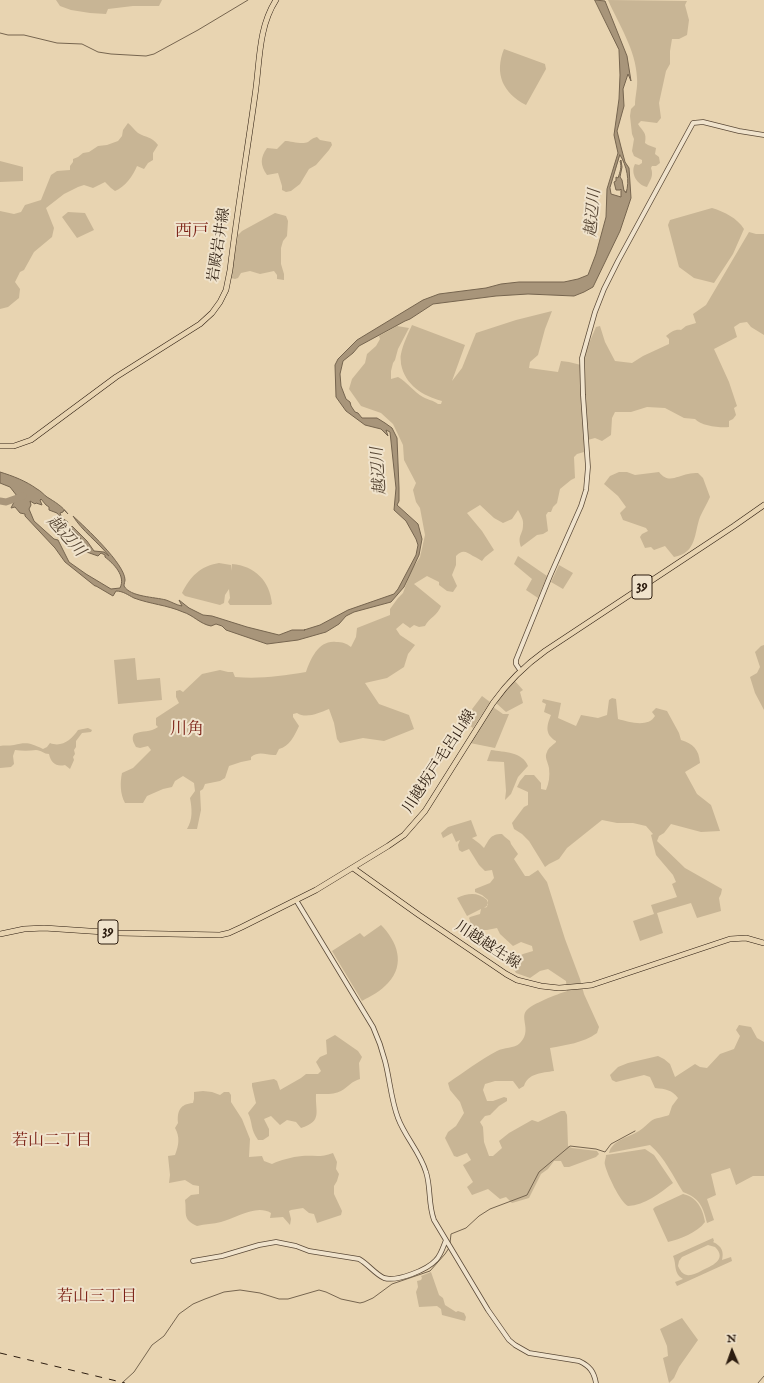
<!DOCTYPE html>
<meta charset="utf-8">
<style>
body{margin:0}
#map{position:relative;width:764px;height:1383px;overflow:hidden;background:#e8d4b1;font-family:"IM FELL English",serif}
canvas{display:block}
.north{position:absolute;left:712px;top:1331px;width:40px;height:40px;-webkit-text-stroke:3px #f0e3cc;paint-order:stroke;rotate:358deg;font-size:11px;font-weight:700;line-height:16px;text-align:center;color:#2c1c0f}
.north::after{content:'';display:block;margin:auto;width:14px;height:18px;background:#2c1c0f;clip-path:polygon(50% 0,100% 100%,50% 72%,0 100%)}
</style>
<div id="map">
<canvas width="764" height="1383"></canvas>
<div class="north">N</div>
</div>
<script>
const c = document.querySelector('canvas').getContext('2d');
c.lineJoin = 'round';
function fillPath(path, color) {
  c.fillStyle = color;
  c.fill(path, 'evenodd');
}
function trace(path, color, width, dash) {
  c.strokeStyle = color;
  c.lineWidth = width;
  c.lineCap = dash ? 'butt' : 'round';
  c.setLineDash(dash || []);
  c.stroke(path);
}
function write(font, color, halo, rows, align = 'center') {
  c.font = font + ' "IM FELL English","Noto Serif JP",serif';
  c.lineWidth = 4;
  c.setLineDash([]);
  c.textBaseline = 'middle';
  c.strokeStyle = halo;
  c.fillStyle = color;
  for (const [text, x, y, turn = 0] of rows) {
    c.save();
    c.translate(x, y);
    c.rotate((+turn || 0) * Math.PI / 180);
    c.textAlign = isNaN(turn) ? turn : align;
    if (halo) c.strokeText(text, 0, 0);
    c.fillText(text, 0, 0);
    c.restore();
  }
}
const green = new Path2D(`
 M56,0H162L159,6H133L108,9L106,14L90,13L71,10L60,6Z
 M608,0L687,1L685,5L689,20L687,35L679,39H672L670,51V64L666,71L659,103L661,118L657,123L641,121L638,124C643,132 647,132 645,143L648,145L656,148L655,154L659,157L660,163L656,166H652L651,168C654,176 650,180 647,187C637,185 630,173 635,164L639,165L642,163V160L634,156L632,151L634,139L632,134L630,116L631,109L635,105C635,96 638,87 637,78C636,50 619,25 608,0Z
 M504,49L545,64L546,69L526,105C503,93 494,74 504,49Z
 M128,123C132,126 134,130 138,133C146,138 151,136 158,145L153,153V160L148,163L144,169L137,166C133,176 125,187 115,191L111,188L105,182L93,188L84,185L78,187L64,194L46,208L54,228L52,237L34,252L24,270L20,272L15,282L20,289L19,298L8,307L0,309V211L14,214L21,212L25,205L41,200L51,175L57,171L70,170V166L73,162V159L78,157L83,153L89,152L98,146L107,145L118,141L122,136L123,130Z
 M317,137L320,140L331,142L332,145L329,150L316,165L309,169L300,184L291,191L286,192L282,190V186L278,173L267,175C260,165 260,158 267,148L277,149L285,141C291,141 302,145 308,142C311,140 312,138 317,137Z
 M0,161L23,167V181L0,182Z
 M712,208C725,212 737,218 744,229L733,254L714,283L694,278L679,267L668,225L670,220Z
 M68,212L85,213L94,230L77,238L62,217Z
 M275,213L286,216L288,221L287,236L283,241L281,248V264L284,274V280L277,279V275L274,271L260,274L250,271L241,273L238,278L235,279L231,278L238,235L242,231Z
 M749,232L756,234H764V335L751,327L747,322L740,323L734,327L737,337L714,349L729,382L737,406L734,408L736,415L733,419L729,421V427C720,428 701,426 695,419L684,418L665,408L647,407L631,412H615L612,418L611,435L602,441L595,438L584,441V452L577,454L574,457L575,478L571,480L560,489L557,503L553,507L551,512H548L546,515L548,531L543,534L537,535L521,547C517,535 523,535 523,525C524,520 520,514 518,510L512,519L503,523L494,518L480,505L467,513L482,531L494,550L485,557L482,561C479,559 477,558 473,556C466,552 463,549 456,556V565L452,575L457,586L453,592L447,591L439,585V582L427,576L414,584L441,606C438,615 429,618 425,626L419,627L414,625L410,628L403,623L396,629L400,635L415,645L408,654L404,667L387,678L365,683L379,704L409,715L414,729L384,741L363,738L340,743L337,739L334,723L329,709C319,713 306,719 297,713L293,714V717L299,726C295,735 289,747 279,749L276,755C267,756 260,750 251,757V760L241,762L229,766L225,778L220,781L205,784L203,789L200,791L201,810L197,829H187C193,819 192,809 190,798L195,791L194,783L183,776L175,781L172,787L163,789L147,796L143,803H125C120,794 120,782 122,773L133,768L151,750L148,746L140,748L136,747C134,743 131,739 134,734C143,730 150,733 158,727L156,725V718L179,703L176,697V691L180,690L183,692L202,674L220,670L228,672H233L235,677C261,679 280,676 306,672C311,658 319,640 336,642C342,642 346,643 351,647L356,637L357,628L390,615V609L398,598L403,593L411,571L420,557L425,535L420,508L416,502L413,490L416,483L404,460L403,445L393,424L381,413L361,406L349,389L352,379L365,363L367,354L376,346L380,339L379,336L397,326L409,328L398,349L395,360L393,363L391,371V379L398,377C407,382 414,392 423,397C428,400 433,400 438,404H441L442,401C423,396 405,385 401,364C401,360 400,357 401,354C403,344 408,334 412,325L465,345L452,381L462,368L476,333L516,320L552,311L545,329L538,355L530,362L529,368L558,372L561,361L569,362L585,366L584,355L596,327L600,326L605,342L615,361L632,363L643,356L669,344V339L666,336C671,332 675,329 681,330L686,326L696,323L693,314L706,305Z
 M619,472H627L635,475L659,472C668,484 677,476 688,474C691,473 695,473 698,473L703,478L710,497C707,504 703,510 700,517C694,533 697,553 674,557L665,546L654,550L651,547L645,548L640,537L642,534L648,531L646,528L623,520L620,513L626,507L618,496L604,484L610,476Z
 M518,556L547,576L538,598L526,590L532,579L514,564Z
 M219,563L231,565V571L232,564C255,566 270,581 272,604L270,605H230L228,602L230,598L229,589L225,595L224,603L220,605L185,596L182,593C190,577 200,566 219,563Z
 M559,565L573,573L563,589L551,582Z
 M764,645V710L755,693L750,677L757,673L760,667L755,652L761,646Z
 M135,658L137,680L160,678L162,700L118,704L114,660Z
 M514,680L523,690L520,692L523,703L506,712L496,703L502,694Z
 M482,696L490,702L473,728L463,721Z
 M612,698L616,699L618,719C629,722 648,728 655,716L652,712L656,708L667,711L679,733L681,740C693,744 699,749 700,763L685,772L697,794L711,805L720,831L701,832L671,824L664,833L659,836L657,841L685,868L722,889L721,894L719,898L721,911L697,918L691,903L657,913L663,933L640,941L633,921L654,914L651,905L677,897L672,884L676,882L673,875L656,855L651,835L653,834L646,826L633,823H617L602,820L567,848L559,859L549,864L545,867L529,841L522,834L514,829L512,823L524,807L528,805V792L517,787L520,781L525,775H534L541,783V789L546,790C549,783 550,776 549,768C548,762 544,757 547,752C548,748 553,745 556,742V741C544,734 547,725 551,715L544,712L546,704L542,702L543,699L561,703L558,718L576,726L581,715L598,718L607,715L609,700Z
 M493,707L503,714H509L495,748L470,743Z
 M88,728L92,730L91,732L82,733L76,741V747L74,750L75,754L73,757L74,760L70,769L65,765C56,767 51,763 49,754C44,754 41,750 36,750C29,751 22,751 15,750L13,756L14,764L11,767L0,768V746C4,745 9,746 14,745C27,742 30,743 43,749L47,747L50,743C62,748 72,739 78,730Z
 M491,750C504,752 523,752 528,766L518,777L511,794L505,800L506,791L504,762L487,761Z
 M471,820L477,836L472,838L480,844L484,848C489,840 490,834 502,834L505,837L510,841L511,844L518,854L514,859L525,876H529L538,870L547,882L565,939L580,979L584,994L599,1027L597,1033C583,1043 566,1045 550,1048L554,1071C542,1073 528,1073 524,1086L519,1089L513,1081H495L485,1084L483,1090L487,1101H493L504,1097L507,1098V1101L499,1106L490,1115L485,1116L480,1122L483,1127L484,1142L489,1156H493L502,1148L499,1141L509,1133L532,1120L538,1122L561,1111H565L567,1115L568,1146L572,1148L597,1151L599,1154L596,1157L569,1167H564L561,1161H554L548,1169L541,1174L529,1198L512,1203L506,1197L500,1199L488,1189L472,1195L467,1187L473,1182L463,1165L471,1160L467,1153L457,1157L454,1156L445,1138L448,1132L456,1126L464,1113L460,1102L450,1090L448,1083C464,1072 480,1060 497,1051C504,1047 514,1049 520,1043C532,1031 520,1019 526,1011C531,1004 558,994 567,991L566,981L548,969L540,971L530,978L516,973L512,966L511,960L523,954L533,951L532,946L521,942L513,946L500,934L497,928L487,930H475L471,924L469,918L470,917L480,914L481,909L467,916L457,898C468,893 478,892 487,900L488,905L484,908L487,907L488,900L482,895L475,892V889L490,883L494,878L492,870L485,871L479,865L469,849L462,852L459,850L458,845L460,840L456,842L452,833L443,838L441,833L448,827Z
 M381,925C397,941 406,964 388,983C381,991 371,996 362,1001L332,951L360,933L364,937Z
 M739,1025L751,1027L757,1038L764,1042V1176H753L736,1185L730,1168L711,1174L716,1195L707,1199L714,1220L707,1223C703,1207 700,1198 683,1192C673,1176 665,1158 650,1145L609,1153C612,1140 629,1137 639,1131C644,1128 647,1124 651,1121C654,1118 665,1117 669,1115L672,1106L678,1098C672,1090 666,1089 655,1088L650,1077L644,1075L616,1082L612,1080L610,1075L618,1067L628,1063L658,1056L664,1059L670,1064L675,1077L695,1064L700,1067L707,1068L720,1054L734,1049L740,1036L736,1030Z
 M335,1035L358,1051L362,1057L359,1063L360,1079C352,1081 348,1087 341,1091C334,1095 324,1094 316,1094C315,1112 323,1121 301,1128L296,1122L287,1120L280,1125L271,1116L264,1119L269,1129V1136L263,1140H258C250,1129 253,1123 248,1113L256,1103L252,1086V1083L274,1079L277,1081L280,1090L301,1078L306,1074H318L321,1071L316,1062L320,1057L327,1054L326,1040Z
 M203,1091L212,1092L220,1095L224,1092H229L231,1095V1102L242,1119L250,1139L249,1157L262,1156L264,1161L272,1164C280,1160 292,1157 302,1156C314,1155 320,1158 333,1153L337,1162L336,1169L339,1174L337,1181L334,1186V1194L342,1211L341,1215L317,1223L314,1214L309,1213L303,1208L291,1210L289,1211L291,1219L290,1225L283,1217L270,1218L271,1213C256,1204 237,1218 221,1222C213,1224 205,1224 197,1226C182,1219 187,1214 185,1200L191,1195L199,1194V1186L193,1185L185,1180L169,1183L170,1175L168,1156L175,1155C179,1145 180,1137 175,1128L178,1123C177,1111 180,1104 193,1103L194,1099V1092Z
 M645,1149L654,1155L673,1183C660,1193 645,1205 628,1206C620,1202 607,1174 605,1165C604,1162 606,1158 606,1155Z
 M683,1194C697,1197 703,1209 705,1222C697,1233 680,1239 668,1242L653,1209L655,1207Z
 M713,1238L714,1241L713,1242C722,1246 724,1252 722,1260L731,1257L732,1261L677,1286L675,1282L683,1279C673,1273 677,1265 673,1256ZM708,1245L715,1247C728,1260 711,1266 701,1271C697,1273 691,1276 687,1275C682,1274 680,1270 678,1266L679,1261L682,1257Z
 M431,1272L439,1295L443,1298L445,1305L456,1312L458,1311L464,1313L466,1317L465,1321L442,1315L441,1309L437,1306L419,1307L416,1292L418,1287L417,1281L421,1280L422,1278L421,1276Z
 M682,1318L698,1340L679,1367L674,1378L669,1383L663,1358L668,1356L667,1346L660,1329Z`);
const water = new Path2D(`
 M595,0L605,1L627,56L631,81L628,74L623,89L624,106L617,131L621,147L625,162L629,168L631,198L620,231L593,287L584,292L574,296L528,294L496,296L433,304L410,319L405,321L359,346L353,353L343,361L340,374L341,386L346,399L350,402L351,406L355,412L358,413L362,418H377L385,423L392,428L397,438L399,488V501L397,505L418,524L422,539L419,555L404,587L391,602L354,612L346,616L339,624L326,632L298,640L267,644L226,630L222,626L216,624L211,626C200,624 193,615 183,612C167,605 150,604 134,598C128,595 123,591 116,591L113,596L96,586H95L65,562L55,548L25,516V514L20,513L15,507L11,508L17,496L10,487L0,483V472C13,476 26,481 37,489C41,491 43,494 47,497C55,502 62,506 68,514L64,510L63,512L60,513L62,518L68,522L66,525L57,513L49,510V507L46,505L41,499L40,500L42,505L36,503L35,504L30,501L31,505L29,509L34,521L54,539L58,540L69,562L86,574L111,589L120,588C126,576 114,564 105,557V555L101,553L98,556L81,550H88L78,535L71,528L72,526L87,541L94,551L104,552L109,556C98,542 82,531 73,516C85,527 125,564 125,580C125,581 124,584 124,586C130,597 155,597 166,600C172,602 176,605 182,606L179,600L189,608L203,615L212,616L247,627L279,635L292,630H305H304L320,625L348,610L394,594L398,589L416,555L418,545L416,539L406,521L394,510L396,488L390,432L386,430L388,436L381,429L365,425L346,411L336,397L335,365L338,359L357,340L423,300L439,294L486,288L501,284L519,282H564L578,279L588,275L596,254L606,217L607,189L618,153L614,135L619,99L620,75L619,50ZM620,155C627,166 630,181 626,193L625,191H624L622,180L620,177L622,167L621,160L620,161C622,167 620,172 618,178L616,177V181L614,182L616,190H620L621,189V197L611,194L610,188Z`);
const stream = new Path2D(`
 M0,33L8,35H24L57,43L82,44L98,52L111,54L146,56L154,54L198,30L248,0
 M450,1243L451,1234L466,1228L479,1216L490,1209L527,1195L539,1172L570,1146L596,1149L605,1152L611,1144L635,1131
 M122,1383L134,1372L152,1345L164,1336L179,1314L193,1304L205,1299L224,1292L240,1290L260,1293L279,1299H288L319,1290L326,1292L341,1299L360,1303L364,1302L373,1298L392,1284L430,1271L445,1254L449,1248
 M758,1383L764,1376`);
const river = new Path2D(`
 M0,501L6,502L23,496`);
const minor = new Path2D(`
 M520,670L516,664V660L550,576L581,506L586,490L588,467L583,395L582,358L595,312L604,289L618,261L693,123L703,122L739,131L764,135
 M296,900L373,1027C378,1038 382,1049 385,1061C390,1080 391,1100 398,1118C405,1137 420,1152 426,1172C431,1187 428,1204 434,1220L488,1310L509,1340L515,1345L529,1353L579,1361C590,1366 594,1372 596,1383
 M193,1261L222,1256L259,1245L276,1242L296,1246L309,1251L359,1259C368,1264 375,1274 384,1278C397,1282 427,1270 436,1260C441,1255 443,1247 446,1240`);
const major = new Path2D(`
 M0,446H14L31,440L116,377L200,324L212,313L220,302L226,290L230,270C237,212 247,153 255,95C260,62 258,28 276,0
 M353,868L419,915L506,974L517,980L541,986L559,988L583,986L592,985L730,939L746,938L764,943
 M0,934L24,929L44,928L119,933L220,935L229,933L242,927L316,890L388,846L404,835L425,811L493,703C508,682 524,666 545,651L734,526L764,505`);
const rail = new Path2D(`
 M0,1353L125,1383`);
const shields = [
 [642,587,20],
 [108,932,20]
];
const shieldNames = [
 ["39",642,587],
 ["39",108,932]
];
const streetNames = [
 ["岩殿岩井線",220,245,-81],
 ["川越坂戸毛呂山線",440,762,-57],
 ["川越越生線",487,946,33]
];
const waterNames = [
 ["越辺川",594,213,-85],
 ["越辺川",380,471,-94],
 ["越辺川",65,537,48]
];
const neighbourhoodNames = [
 ["若山二丁目",52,1142],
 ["若山三丁目",97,1298]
];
const quarterNames = [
 ["西戸",192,233],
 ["川角",187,731]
];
fillPath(green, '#c8b595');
fillPath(water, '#a8957a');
trace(water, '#76654f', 1);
trace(stream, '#76654f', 1);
trace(river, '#a8957a', 7);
trace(minor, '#5b4a38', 5.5);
trace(major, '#2c1c0f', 6);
trace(minor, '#f0e3cc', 4);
trace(major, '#e8d4b1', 5);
trace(rail, '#2c1c0f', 1, [7, 7]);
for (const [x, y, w] of shields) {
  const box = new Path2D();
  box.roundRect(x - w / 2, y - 12, w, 24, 3);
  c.fillStyle = '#f0e3cc';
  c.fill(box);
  trace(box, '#2c1c0f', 1);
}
write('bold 14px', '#2c1c0f', null, shieldNames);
write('15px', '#2c1c0f', '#f0e3cc', streetNames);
write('italic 16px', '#574634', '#f0e3cc', waterNames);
write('16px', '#7a1f14', '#f0e3cc', neighbourhoodNames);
write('17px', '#7a1f14', '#f0e3cc', quarterNames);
</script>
